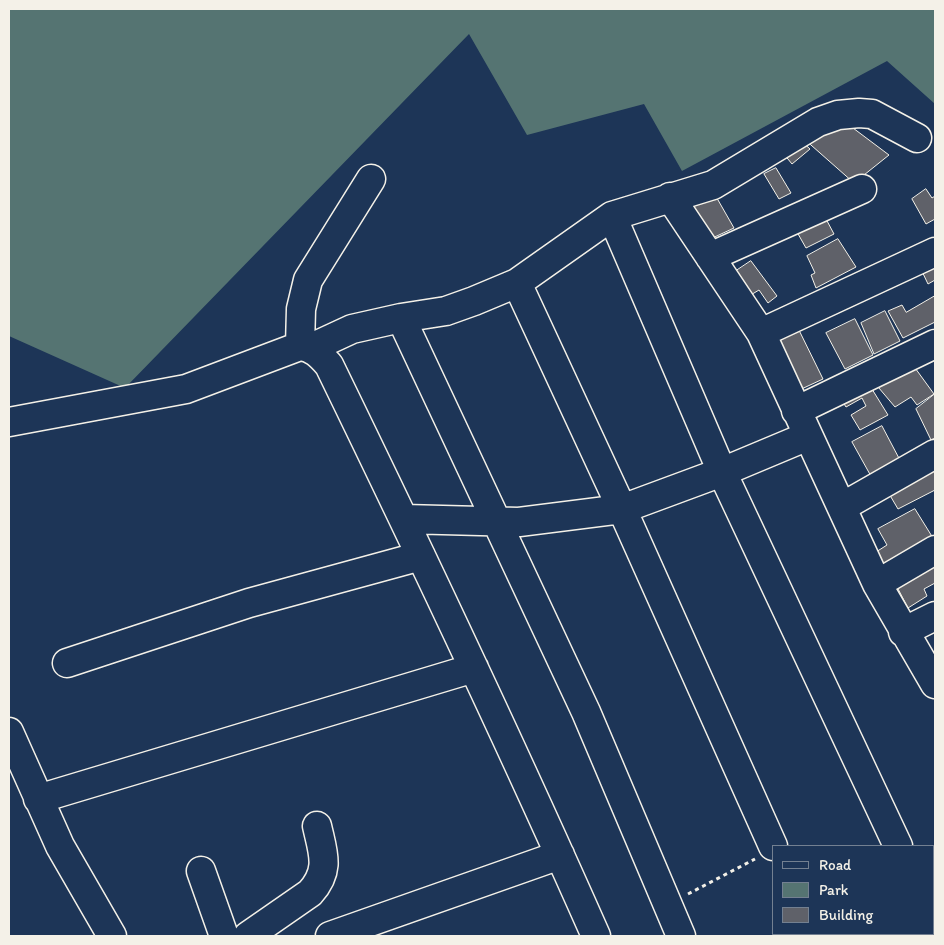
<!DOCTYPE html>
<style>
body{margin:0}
#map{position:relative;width:944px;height:945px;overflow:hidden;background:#1d3557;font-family:Itim,sans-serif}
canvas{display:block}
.frame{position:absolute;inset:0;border:10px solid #f4f1e8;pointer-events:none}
.legend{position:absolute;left:772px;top:845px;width:162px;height:90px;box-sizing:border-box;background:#1d3557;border:1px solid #738091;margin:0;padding:6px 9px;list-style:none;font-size:15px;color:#f4f1e8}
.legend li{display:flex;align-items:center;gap:10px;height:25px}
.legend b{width:25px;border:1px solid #738091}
</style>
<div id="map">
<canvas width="944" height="945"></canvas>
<div class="frame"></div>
<ul class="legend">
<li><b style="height:6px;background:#1d3557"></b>Road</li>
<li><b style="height:14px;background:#557472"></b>Park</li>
<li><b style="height:14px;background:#5f6169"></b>Building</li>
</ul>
</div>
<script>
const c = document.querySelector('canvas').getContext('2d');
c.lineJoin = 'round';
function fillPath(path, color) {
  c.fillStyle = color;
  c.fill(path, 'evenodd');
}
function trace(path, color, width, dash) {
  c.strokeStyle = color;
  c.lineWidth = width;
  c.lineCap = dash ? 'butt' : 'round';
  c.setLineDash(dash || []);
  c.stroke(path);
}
const green = new Path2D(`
 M9,9H935V104L887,61L682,171L644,104L527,135L469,34L125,388L9,336Z`);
const building = new Path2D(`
 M841,119L889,155L854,183L803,138Z
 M799,139L810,149L792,164L783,153Z
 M776,168L791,193L779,199L764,174Z
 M926,189L932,198L935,196V219L926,224L912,199Z
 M714,193L734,228L706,241L687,207Z
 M826,219L834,234L806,248L793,225Z
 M838,239L856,267L816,288L811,275L815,273L807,256Z
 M935,257V280L928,284L919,265Z
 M751,261L777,296L768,303L759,290L744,299L730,275Z
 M935,296V322L903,338L888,311L902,305L906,312Z
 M885,311L900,341L874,354L861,323Z
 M855,319L873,355L845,369L826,333Z
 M795,322L823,379L795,392L779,364L789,359L776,332Z
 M910,361L934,394L917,405L911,397L895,407L873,381Z
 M867,381L888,415L860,430L851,415L866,406L862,398L846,407L839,396Z
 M935,394V438L931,440L916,409Z
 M882,426L901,462L872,478L852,442Z
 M935,467V490L898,509L888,492Z
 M915,509L933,538L885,567L876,552L887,545L878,529Z
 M935,562V583L924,589L927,596L908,608L896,585Z`);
const path = new Path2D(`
 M688,894L755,859`);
const minor = new Path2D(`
 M670,197L761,333L877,584L935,684
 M612,216L722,472L898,846
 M710,257L862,189
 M517,283L622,509L773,846
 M401,318L586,712L681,936
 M761,333L935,252
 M300,346L301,309L308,280L371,179
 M311,348L352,329L401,318L446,311L474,301L517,283L612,216L713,185L818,122L838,115L859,113L872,114L917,138
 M796,411L935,344
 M9,422L186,389L300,346C314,348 320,355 329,365C421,554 511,744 596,936
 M842,507L935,454
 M404,519L519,522L622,509L722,472L808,436
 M877,584L935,550
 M903,632L935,616
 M67,663L249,603L421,556
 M9,732L60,846L112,936
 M38,799L474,668
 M201,871L224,936
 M933,921L935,926
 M812,934L813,936
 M248,936L310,893C331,870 323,853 317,826
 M330,936L560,855`);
fillPath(green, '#557472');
fillPath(building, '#5f6169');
trace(building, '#f4f1e8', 1);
trace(minor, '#f4f1e8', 31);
trace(path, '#f4f1e8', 3, [4, 4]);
trace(minor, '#1d3557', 28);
</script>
